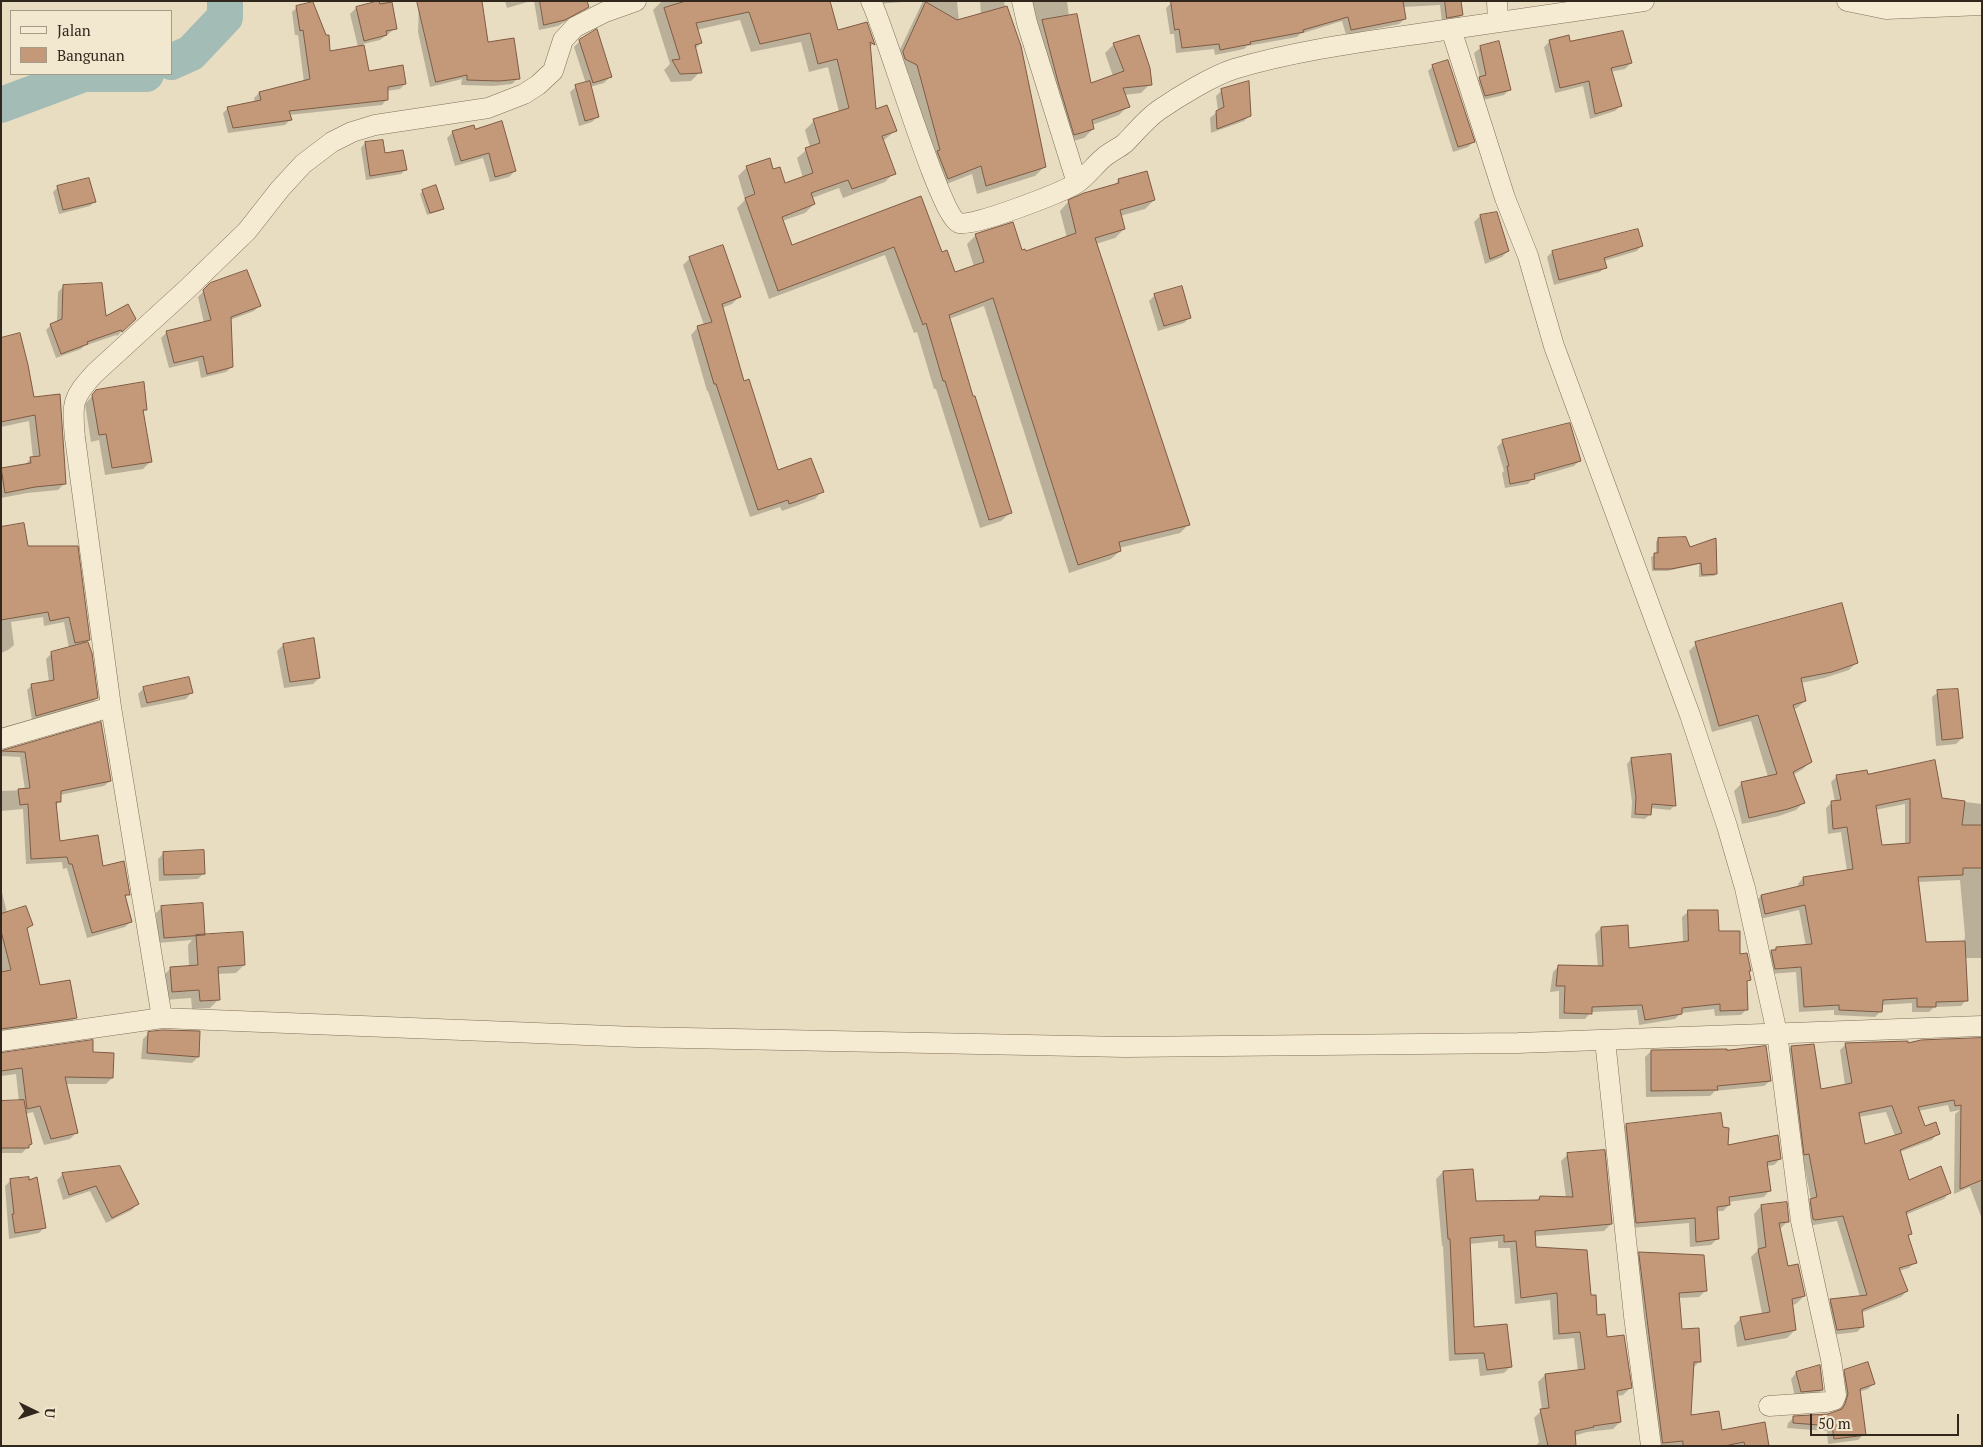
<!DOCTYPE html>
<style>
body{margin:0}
#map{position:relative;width:1983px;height:1447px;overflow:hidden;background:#e9ddc1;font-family:"PT Serif",serif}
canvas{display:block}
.frame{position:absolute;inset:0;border:2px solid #32271d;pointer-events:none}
.legend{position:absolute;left:10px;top:10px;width:162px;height:65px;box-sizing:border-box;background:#f2e8d0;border:1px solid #a59b88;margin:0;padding:6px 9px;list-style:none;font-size:15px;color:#32271d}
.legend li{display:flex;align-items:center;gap:10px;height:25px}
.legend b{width:25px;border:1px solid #a59b88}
.north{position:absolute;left:10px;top:1387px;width:50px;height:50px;-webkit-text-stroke:4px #f2e8d0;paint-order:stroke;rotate:94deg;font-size:14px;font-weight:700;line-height:20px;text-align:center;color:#32271d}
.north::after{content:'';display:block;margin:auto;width:18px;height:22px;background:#32271d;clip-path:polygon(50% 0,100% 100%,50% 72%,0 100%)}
.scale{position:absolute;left:1810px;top:1414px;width:149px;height:22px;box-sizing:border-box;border:2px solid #32271d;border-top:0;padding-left:6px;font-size:15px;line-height:18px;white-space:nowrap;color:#32271d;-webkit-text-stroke:4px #f2e8d0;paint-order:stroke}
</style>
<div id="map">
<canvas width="1983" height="1447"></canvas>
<div class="frame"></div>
<ul class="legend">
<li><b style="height:6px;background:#f5ebd3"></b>Jalan</li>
<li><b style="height:14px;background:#c4997a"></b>Bangunan</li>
</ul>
<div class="north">U</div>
<div class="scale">50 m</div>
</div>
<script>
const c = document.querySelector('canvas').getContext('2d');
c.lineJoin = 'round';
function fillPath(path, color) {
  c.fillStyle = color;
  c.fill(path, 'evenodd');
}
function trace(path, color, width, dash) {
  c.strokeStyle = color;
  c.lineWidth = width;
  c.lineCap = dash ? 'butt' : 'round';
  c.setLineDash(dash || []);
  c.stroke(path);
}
const shadow = new Path2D(`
 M386,1H391L396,28L380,40L363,44L368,72L405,84L400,89L387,91V99L382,105L289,115L290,120L285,125L228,133L223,113L228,108L255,103L254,98L259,93L304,82L298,35H295L292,12L297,7L329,53L358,47L350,14L356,8Z
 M419,1L487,43L518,78L512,84L493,86L461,85L462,79L430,87L418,32Z
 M505,1H531L507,8Z
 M534,1H586L587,6L581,12L558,26L539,30Z
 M662,1H829L837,31L866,23L873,44L869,48L875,111L895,131L883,141L894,173L885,182L843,198L839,188L812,198L814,204L805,213L782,221L791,247L920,197L941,254L954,273L974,267L967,244L976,235L1025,253L1067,238L1060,211L1069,201L1113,186L1119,180L1154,200L1145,209L1120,216L1124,229L1115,238L1096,244L1189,524L1180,533L1119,548L1120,551L1111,559L1069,573L984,306L949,319L972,398L1010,513L1001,521L980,528L936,389H934L917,332L914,333L885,255L769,299L737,208L745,200L738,176L747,167L772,170L784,185L803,178L797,158L810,147L805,130L814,121L839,112L828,67L809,72L801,42L751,52L740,20L696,30L701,43L695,49L700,72L691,81L671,82L664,70L670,64L653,10Z
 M876,1H916L876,4Z
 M923,1H957L959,21L981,15L980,1H1006L1004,3L1020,46L1044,167L1035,176L977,194L972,174L939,187L909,74L896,68L894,62Z
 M1020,1H1067L1069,17L1090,84L1113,76L1105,53L1114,44L1150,84L1141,93L1124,95L1128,106L1119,115L1092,125L1093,129L1084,138L1066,143Z
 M1182,1H1460L1462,15L1457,20L1442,22L1440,5L1403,7L1405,19L1399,24L1346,35L1342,21L1300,34L1297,37L1247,46L1244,49L1215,55L1214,49L1176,53L1174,34H1170L1166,8L1171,3Z
 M580,41L610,77L604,83L590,87L598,116L592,122L579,126L570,92L576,87L586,84L574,47Z
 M1550,41L1570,42L1631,63L1625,69L1610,72L1621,105L1615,111L1590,119L1583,86L1555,93L1544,47Z
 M1498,42L1510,89L1504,95L1479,101L1474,84L1480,78L1474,53L1480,48Z
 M1433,66L1473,142L1468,147L1453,152L1428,71Z
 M1222,90L1250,115L1244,121L1211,133L1210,118L1218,111L1216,96Z
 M473,127L515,171L509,177L490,182L483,158L455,166L447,138L453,132Z
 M365,143L384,155L406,169L401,174L366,180L361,148Z
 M58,187L94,202L90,206L59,214L53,192Z
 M423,191L443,208L440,211L427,215L420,194Z
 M1480,216L1508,251L1502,257L1485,264L1474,222Z
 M1642,245L1637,251L1604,261L1605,267L1600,272L1554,285L1547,257L1552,252Z
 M690,258L740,296L732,304L722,308L744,382L778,472L822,491L815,499L782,511L780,507L750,517L708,391H707L691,335L698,327L704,325L683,265Z
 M211,284L259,306L254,311L230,320L232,367L226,372L201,378L198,361L169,368L161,338L167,332L204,323L198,297Z
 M63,287L105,318L134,319L117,336L116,335L84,346L81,349L56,358L46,330L51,325L57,322L58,292Z
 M1155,295L1190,317L1184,323L1158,331L1149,301Z
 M1,340L33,398L64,484L58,490L27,493L1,498V470L25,465L31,458H33L29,421L1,427Z
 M97,391L146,409L142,413L150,462L143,469L105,475L99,440L91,442L85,404Z
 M1503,441L1579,461L1574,466L1533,478L1528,484L1505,488L1502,473L1504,471L1497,447Z
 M1,528L27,547L89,639L86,642L91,653L97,698L92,703L32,720L27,690L32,685L49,682L46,659L51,654L69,648L64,622L44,626L43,617L11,622L14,645L8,650L1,653Z
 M1658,539L1689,548L1716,574L1714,576L1699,577V564L1667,571H1652L1651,557L1656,555V542Z
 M1696,644L1856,663L1849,670L1824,678L1801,683L1805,701L1797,708L1793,709L1810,762L1803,769L1793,775L1803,803L1796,810L1779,816L1742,824L1734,791L1741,784L1768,777L1751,721L1712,732L1689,651Z
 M283,645L319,678L313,684L284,688L277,651Z
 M144,688L191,693L186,699L141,708L138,694Z
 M1938,692L1962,738L1956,744L1936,746L1932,697Z
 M100,724L110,781L104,786L60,795V801L55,806L59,842L128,894L125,898L131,921L125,927L87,938L67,868L63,869L62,862L26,864L23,809L1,811V791L25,790L20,757L1,756V752Z
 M1631,759L1675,805L1670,810L1650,808V814L1645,819L1631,818L1632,802L1627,764Z
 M1837,776H1867L1941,799L1982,804V958H1965L1966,1000L1961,1006L1934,1007L1929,1012H1912V1003L1881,1005V1011L1875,1017L1834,1015V1010L1799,1012L1796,972L1770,974L1766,957L1771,951L1776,948L1806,946L1799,910L1760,919L1756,901L1761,896L1798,888V884L1803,878L1847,871L1841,832L1828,834L1826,808L1832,802H1835L1831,782ZM1905,804V845L1881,847L1875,810ZM1960,880L1965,935L1964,943H1924L1918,882Z
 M164,853L204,873L198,879L159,881L158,859Z
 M1,888L7,913L31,925L26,930L39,986L75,1018L69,1024L1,1034Z
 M162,907L204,934L244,965L236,973L217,974L218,1000L210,1008L192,1009L191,998L164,1000L162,977L171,968L189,967L188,945L192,940L158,943L156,913Z
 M1688,912L1717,932L1750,971L1748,972L1749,980L1746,983L1747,1009L1741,1015L1715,1016L1714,1009L1681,1013L1675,1019L1639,1025L1637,1010L1591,1012L1585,1019H1559V991L1550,992L1553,972L1559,966L1598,967L1595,934L1601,928L1628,950L1683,942L1682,917Z
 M149,1033H199L198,1057L192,1063L141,1059L143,1039Z
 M1846,1044H1907L1982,1098V1219L1970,1187L1954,1194L1955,1114L1960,1110L1950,1112L1948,1105L1918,1111L1925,1127L1938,1133L1932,1140L1900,1152L1908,1181L1950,1192L1944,1199L1905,1215L1911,1233L1908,1237L1915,1262L1909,1268L1899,1271L1907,1291L1901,1297L1861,1313L1863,1326L1857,1332L1831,1335L1825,1307L1831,1301L1860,1297L1837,1221L1808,1226L1805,1206L1811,1200L1803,1159L1799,1160L1785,1053L1791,1047L1820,1090L1845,1085L1840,1050ZM1886,1112L1895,1136L1864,1146L1858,1117Z
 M1651,1051L1770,1081L1764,1086L1715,1091L1710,1096L1646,1097L1645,1057Z
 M1,1054H92L112,1078L106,1084H65L77,1132L70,1139L44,1145L33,1112L25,1114L28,1147L22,1153H1V1103L19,1102L16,1074L1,1076Z
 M1626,1125L1780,1159L1774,1165L1766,1166L1769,1191L1764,1197L1728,1202L1729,1205L1723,1211H1716L1717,1239L1711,1245L1690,1247L1689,1223L1631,1228L1620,1131Z
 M1568,1154L1611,1224L1604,1231L1534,1236V1248L1590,1297L1605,1338L1630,1388L1623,1395L1616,1396L1620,1422L1613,1429L1587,1432L1574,1436L1575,1446H1536L1539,1442L1534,1418L1542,1410L1538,1382L1545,1375L1578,1371L1574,1338L1553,1340L1550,1300L1515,1304L1510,1248H1498V1241L1469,1244L1473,1329L1511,1366L1504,1373L1480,1376L1478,1359L1449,1361L1443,1246H1442L1436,1179L1443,1172L1475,1202L1536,1201L1540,1197L1566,1198L1561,1161Z
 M119,1167L137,1204L132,1210L106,1223L90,1191L63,1200L57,1180L63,1174Z
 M11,1180L45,1227L39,1233L9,1239L5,1186Z
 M1786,1203L1788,1221L1780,1229L1787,1268L1804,1296L1796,1304L1792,1305L1795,1330L1787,1338L1737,1347L1734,1326L1741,1318L1762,1314L1751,1257L1758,1250L1754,1214L1761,1206Z
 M1640,1253L1705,1291L1699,1297L1678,1298L1680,1331L1700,1361L1694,1367L1689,1416L1721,1432L1768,1446H1656L1634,1259Z
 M1845,1371L1874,1383L1868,1389L1859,1392L1864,1434L1858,1440L1828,1444L1827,1431L1787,1428L1788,1423L1794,1417L1828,1415L1838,1411L1842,1401L1839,1377Z
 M1796,1373L1822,1390L1816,1396L1795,1397L1791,1379Z`);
const river = new Path2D(`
 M171,62L191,53L225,17V1
 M1,105L84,74H146`);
const building = new Path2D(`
 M379,1L380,4L392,2L397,29L386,31L387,35L364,41L356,7Z
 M417,1H482L488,42L514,38L520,79L499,81L467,80V75L436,82Z
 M540,1H587L589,7L565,20L544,25Z
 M686,1H830L838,30L867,22L875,45L870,42L876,109L887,105L897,131L882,136L896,174L852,189L848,180L811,193L815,204L782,217L792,245L921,196L942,252L947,250L955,272L984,262L975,234L1013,222L1022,250L1025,249L1026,251L1076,233L1068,200L1084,193L1119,183L1118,179L1147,171L1155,200L1120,210L1125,229L1095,238L1190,525L1119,542L1121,551L1078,565L993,298L949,315L973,396H975L1012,513L989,520L945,381H943L926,323L923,325L894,247L778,291L745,198L755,194L746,166L770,158L773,169L780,167L785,183L813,173L805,148L820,143L813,119L849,108L837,59L818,64L810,33L760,44L749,12L696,23L702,43L695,45L702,73L680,74L672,60L680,59L664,8Z
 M1171,1H1403L1406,19L1351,30L1348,17L1303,30L1304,32L1250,42L1251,44L1220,50L1219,44L1182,48L1179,29L1175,30Z
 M1445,1H1461L1463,15L1447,18Z
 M313,2L326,35H329L330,51L364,45L369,71L403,65L406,84L388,87V100L289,111L292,120L233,128L227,107L261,100L259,92L310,79L303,30L300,31L296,6Z
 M926,2L957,20L1007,6L1021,46L1046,167L986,186L981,166L948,179L937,151L940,150L917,65L905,59L903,52Z
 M1077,14L1091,83L1124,71L1113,43L1139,35L1150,68L1152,85L1123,88L1130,107L1092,120L1094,129L1074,135L1058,82L1042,20Z
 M597,29L612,77L593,83L579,40Z
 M1623,31L1632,63L1611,68L1622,106L1595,114L1589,81L1560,88L1549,40L1569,35L1570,41Z
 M1499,41L1511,90L1485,96L1479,77L1486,75L1480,46Z
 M1448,60L1475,142L1458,147L1432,65Z
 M590,81L599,117L585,121L575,85Z
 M1249,81L1251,116L1217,129L1216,111L1224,107L1221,89Z
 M502,121L516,171L495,177L489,153L461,161L452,131L474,125L475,129Z
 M383,140L385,153L403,150L407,170L370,176L365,142Z
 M89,178L96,202L63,210L57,186Z
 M436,185L444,209L430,213L422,190Z
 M1497,212L1509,251L1490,259L1480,215Z
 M1638,229L1643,246L1604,258L1607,268L1559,280L1552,251Z
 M723,245L741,297L722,304L744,381L749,379L778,470L811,458L824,492L789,504L788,500L758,510L716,384H714L697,326L712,322L689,257Z
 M247,270L261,306L231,317L233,367L207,374L203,356L174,363L166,331L211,320L203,290L210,283Z
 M102,283L106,316L128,304L136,319L122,332L121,330L87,342L88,344L61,354L50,324L62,319L63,285Z
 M1182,286L1191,318L1164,326L1154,294Z
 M20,333L28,365L34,397L60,394L66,484L35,487L5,493L1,468L31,463L30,457L40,456L35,415L1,422V338Z
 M144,382L147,410H143L152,462L112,468L106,434L99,435L92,395L96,390Z
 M1570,423L1581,461L1534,474L1535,479L1510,484L1507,466H1509L1502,440Z
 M24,523L28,546H78L90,640L75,643L69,617L50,621L48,612L1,620V527Z
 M1686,537L1690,547L1716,538L1717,574L1702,575L1701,563L1671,569H1654V553H1658V538Z
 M1842,603L1858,663L1832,672L1801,678L1806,701L1793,705L1812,762L1793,772L1805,803L1788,809L1749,818L1741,782L1777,774L1758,715L1719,726L1695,642Z
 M314,638L320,678L290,682L283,644Z
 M88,642L92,653L98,698L36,716L31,684L54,680L51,652Z
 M189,677L193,693L147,703L143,687Z
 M1958,689L1963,738L1942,740L1937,690Z
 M101,722L111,781L61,791V802H56L60,841L98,835L103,866L124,861L130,895H125L132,922L92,933L72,864H69L67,857L31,859L28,804L20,805L18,789L30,788L25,752L1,751Z
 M1671,754L1676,806L1652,804L1651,815L1635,814L1636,797L1631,758Z
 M1935,760L1942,798L1965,801L1962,825H1982V868H1963V875L1918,877L1926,942L1965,941L1968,1001L1936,1002V1007H1917V998L1883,1000L1882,1012L1839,1010V1005L1804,1007L1801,967L1775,969L1771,950H1776V947L1812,944L1805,905L1765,914L1761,895L1804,885L1803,877L1853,869L1847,827L1833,829L1831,801L1841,800L1836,775L1867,770L1868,774ZM1910,799V843L1882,845L1876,806Z
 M204,850L205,874L164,875L163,852Z
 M203,903L205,935L164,938L161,906Z
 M26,906L33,925L27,928L40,985L70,980L77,1018L1,1029V972L11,970L1,931V914Z
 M1688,910H1718L1719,931H1740V954L1747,953L1751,971H1749L1751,980L1747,981L1748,1010L1720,1011V1004L1682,1008V1014L1645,1020L1642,1005L1592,1007V1014L1564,1013L1565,986H1556L1558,965L1603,966L1601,927L1628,925L1629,948L1688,941Z
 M243,932L245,965L218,967L220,1000L200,1001L199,990L172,992L170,967L198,965L196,935Z
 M163,1030L200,1031L199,1057L147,1053L148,1032Z
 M1982,1038V1180L1960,1189L1961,1105L1955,1106L1954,1100L1918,1107L1925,1126L1936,1122L1940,1134L1900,1150L1909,1180L1941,1166L1951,1193L1906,1212L1912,1234L1908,1235L1917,1263L1899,1268L1908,1291L1862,1310L1864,1327L1837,1330L1830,1299L1867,1295L1843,1216L1815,1220L1813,1219L1810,1199L1817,1197L1809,1154L1804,1155L1791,1046L1814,1044L1821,1089L1852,1083L1845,1043L1908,1041V1043L1921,1040ZM1892,1106L1902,1133L1865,1144L1859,1113Z
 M93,1040V1052L114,1053L113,1078L65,1077L78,1133L51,1139L40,1106L27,1109L22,1068L1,1071V1053Z
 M1766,1046L1771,1081L1717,1086L1718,1090L1651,1091V1050L1727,1049V1050Z
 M24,1100L32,1144L29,1145V1148H1V1101Z
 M1721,1113L1723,1127L1729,1128L1728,1145L1778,1135L1781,1159L1767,1162L1771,1191L1729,1197L1730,1205L1717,1207L1719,1239L1696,1242L1695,1218L1636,1223L1626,1124Z
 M1605,1150L1612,1224L1535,1231L1536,1247L1587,1250L1591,1295H1596L1597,1315L1605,1314L1607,1337L1624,1335L1632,1388L1617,1391L1621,1422L1593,1426L1594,1427L1575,1431L1576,1446H1548L1540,1409L1549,1408L1545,1374L1585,1369L1580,1332L1559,1334L1557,1293L1521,1298L1516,1241L1504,1242V1235L1470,1238L1474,1327L1507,1324L1512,1367L1487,1370L1484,1353L1455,1354L1450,1239H1448L1443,1171L1473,1169L1476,1201L1539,1200L1540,1196L1573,1197L1567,1153Z
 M120,1166L139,1204L112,1218L96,1186L69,1195L62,1173Z
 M29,1177V1180L37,1177L46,1228L15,1233L12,1214H14L10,1179Z
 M1787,1202L1789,1222L1779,1223L1788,1266L1798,1264L1805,1296L1792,1299L1796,1330L1745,1340L1740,1317L1770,1312L1758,1249L1766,1247L1761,1205Z
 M1639,1252L1704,1255L1707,1291L1679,1293L1682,1329L1699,1328L1701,1362H1694L1691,1415L1719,1411L1722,1430L1765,1422L1769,1446H1745L1744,1442L1724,1446H1683V1441L1663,1443Z
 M1868,1362L1875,1384L1860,1389L1866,1435L1834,1439L1832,1426L1793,1423V1416L1828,1414L1842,1409L1845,1404L1848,1394L1844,1370Z
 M1820,1365L1823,1390L1801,1392L1796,1372Z`);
const minor = new Path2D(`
 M636,1L605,12L575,27L563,40L553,71L538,85L524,94L488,108L375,125L352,132L332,142L303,164L280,189L247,231L187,289L95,373C71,399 72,404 75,438L111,707L162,1018L636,1037L1125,1047L1518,1043L1982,1026
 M871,1C887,33 939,215 959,223C971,228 1063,192 1077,183C1086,177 1094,166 1102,159C1109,152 1118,149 1125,143C1136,132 1146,119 1159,110C1178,97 1212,76 1234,69C1304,48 1379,40 1451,29
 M1022,1L1027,23L1077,183
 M1497,1L1498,22
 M1644,1L1451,29L1505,198L1528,256L1554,346L1690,715L1727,826L1745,888L1777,1033L1801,1221L1831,1359L1836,1395L1834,1400L1827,1402L1769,1406
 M1847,1L1886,9L1982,5
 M1,739L111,707
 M1605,1040L1634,1316L1651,1446
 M1,1041L162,1018`);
fillPath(shadow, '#0003');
trace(river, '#a3bcb5', 36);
fillPath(building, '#c4997a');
trace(building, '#7e5a42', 1);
trace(minor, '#816f5a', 21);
trace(minor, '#f5ebd3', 20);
</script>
